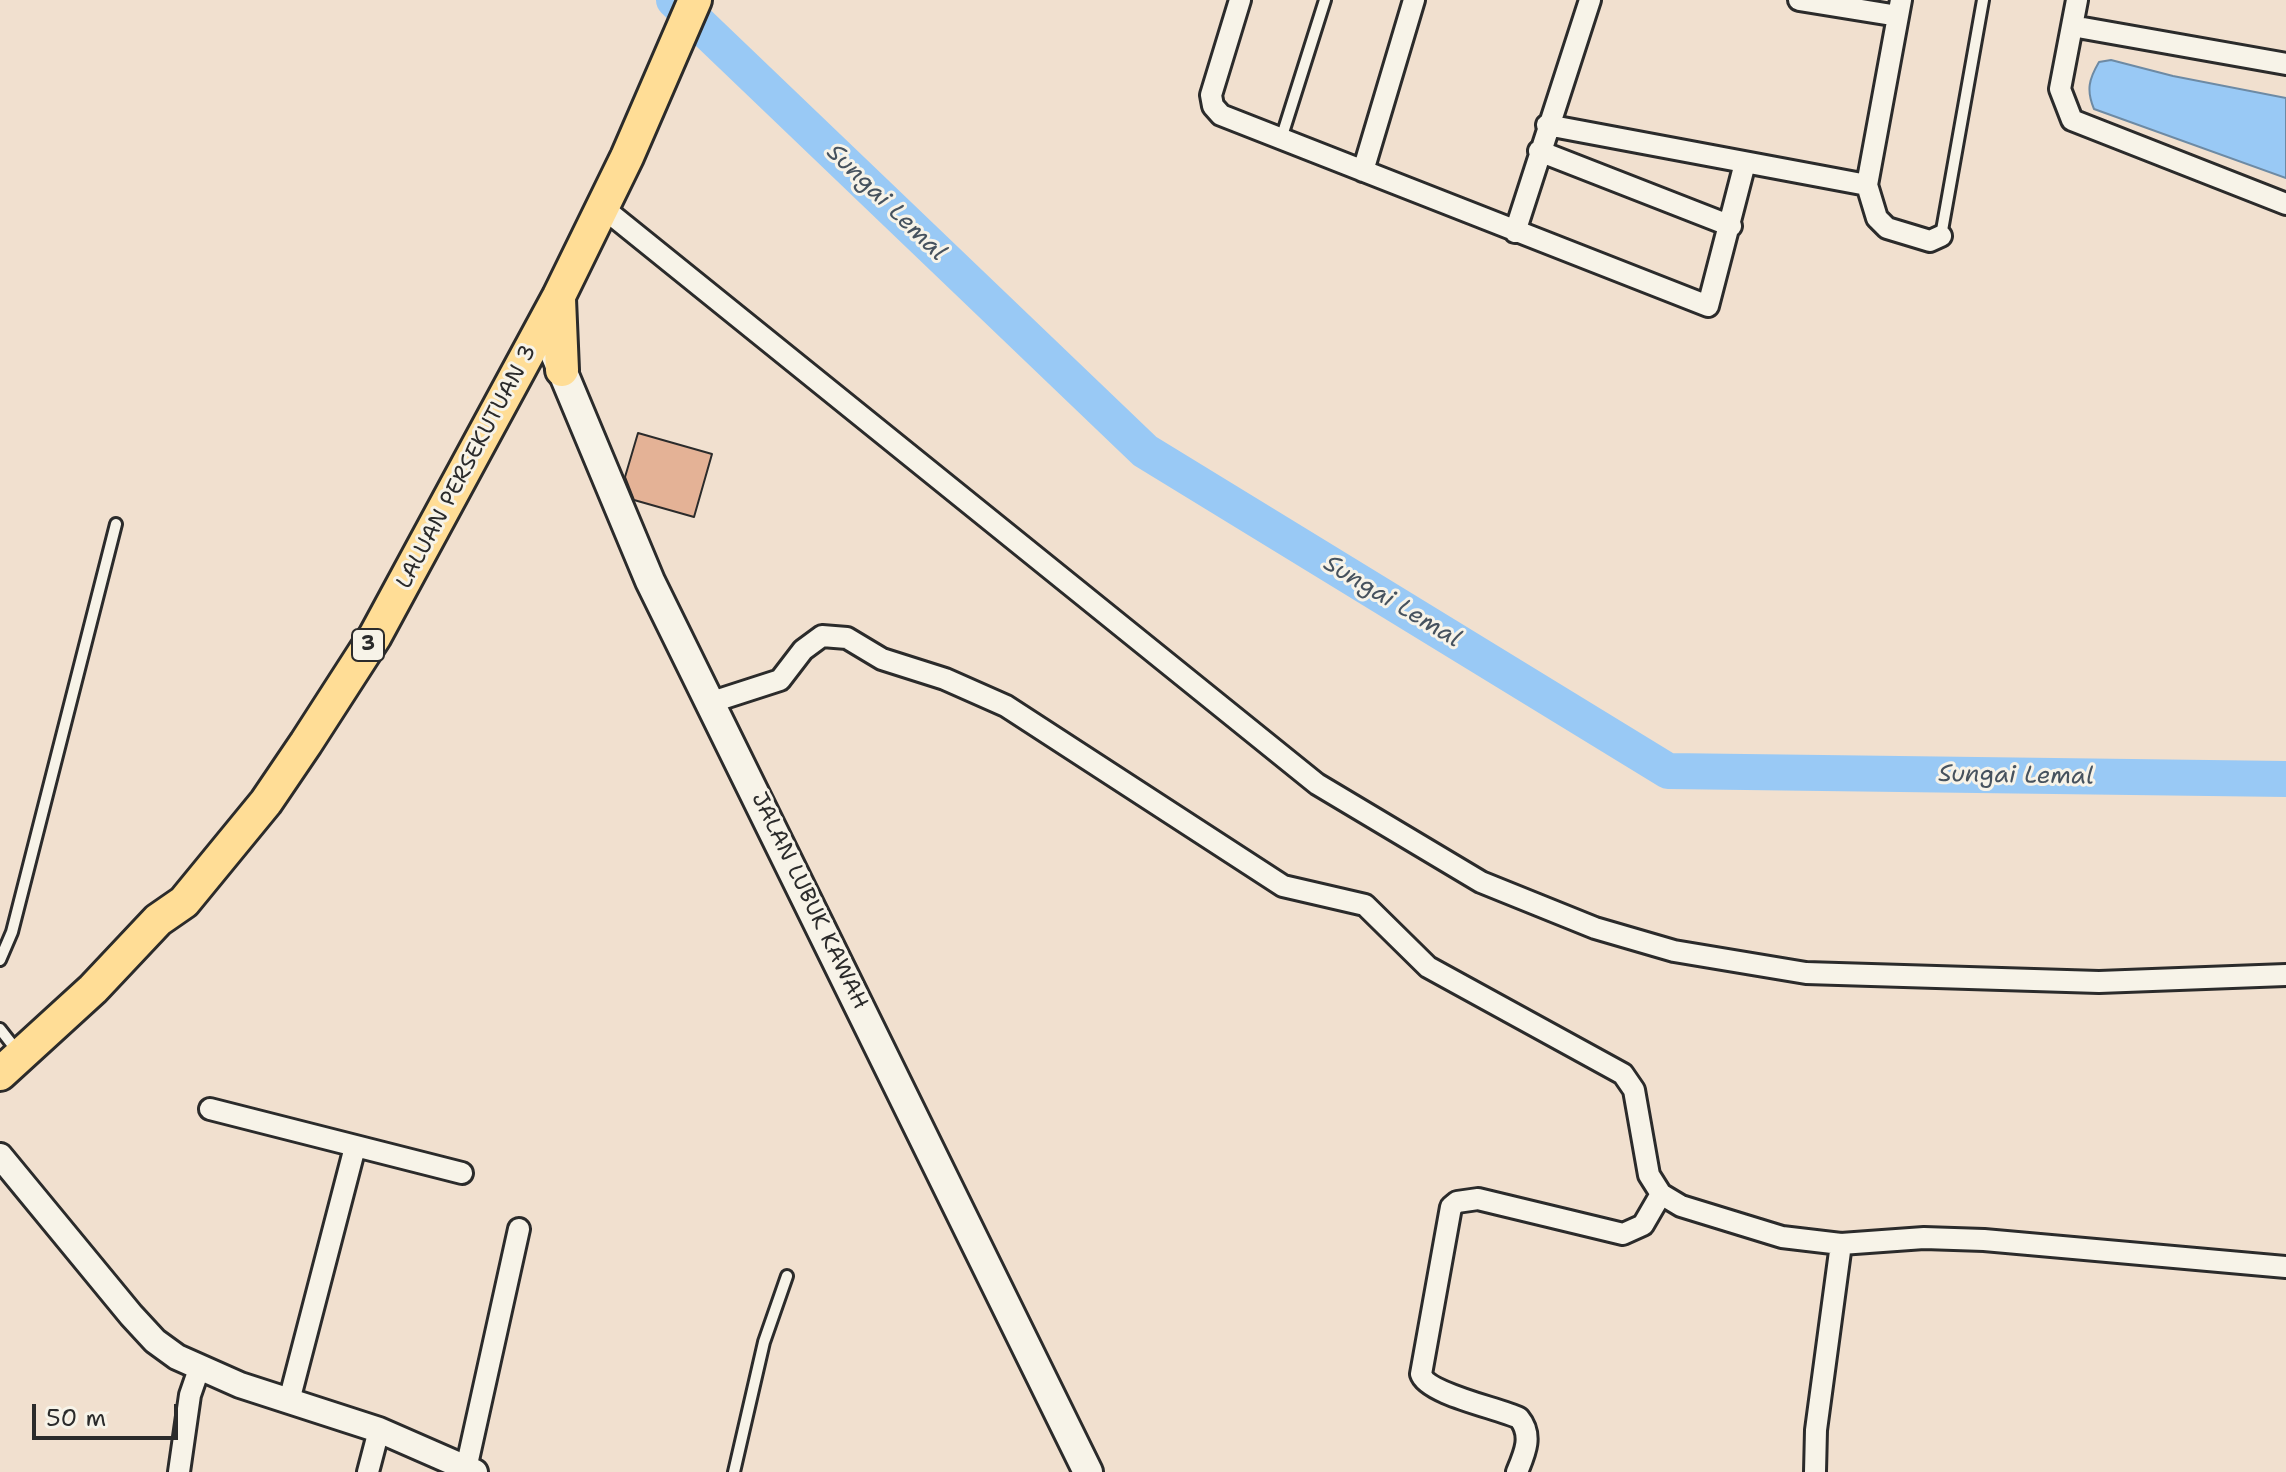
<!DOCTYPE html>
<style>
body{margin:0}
#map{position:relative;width:2286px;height:1472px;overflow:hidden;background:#f1e0cf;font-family:"Shantell Sans",sans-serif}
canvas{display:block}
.scale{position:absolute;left:32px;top:1404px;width:146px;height:36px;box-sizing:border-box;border:4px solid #2b2b2b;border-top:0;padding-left:10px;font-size:24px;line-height:28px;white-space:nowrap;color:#2b2b2b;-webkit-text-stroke:6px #f7f3e8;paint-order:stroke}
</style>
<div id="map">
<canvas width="2286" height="1472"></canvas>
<div class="scale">50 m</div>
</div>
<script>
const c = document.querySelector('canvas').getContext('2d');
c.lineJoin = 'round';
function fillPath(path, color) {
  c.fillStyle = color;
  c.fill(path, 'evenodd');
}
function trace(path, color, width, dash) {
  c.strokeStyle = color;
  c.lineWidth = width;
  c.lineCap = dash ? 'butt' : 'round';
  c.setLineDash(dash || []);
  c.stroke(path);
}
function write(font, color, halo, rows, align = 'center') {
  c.font = font + ' "Shantell Sans",sans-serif';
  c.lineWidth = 6;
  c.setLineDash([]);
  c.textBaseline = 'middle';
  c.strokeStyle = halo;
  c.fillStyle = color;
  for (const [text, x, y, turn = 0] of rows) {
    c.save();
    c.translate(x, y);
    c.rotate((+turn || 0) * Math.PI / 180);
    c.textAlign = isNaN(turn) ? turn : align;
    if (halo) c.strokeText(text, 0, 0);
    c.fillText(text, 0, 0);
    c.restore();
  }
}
const water = new Path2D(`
 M2111,60L2173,76L2286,98V178L2094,109C2086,90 2089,79 2099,62Z`);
const river = new Path2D(`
 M674,0L1145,451L1668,771L2286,779`);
const building = new Path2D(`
 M638,433L712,454L694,517L634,500L625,477Z`);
const service = new Path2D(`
 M1281,139L1325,0
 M1941,236L1983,0
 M0,960L12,932L116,524
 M0,1029L18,1052
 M734,1472L764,1342L787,1276`);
const minor = new Path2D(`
 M1240,0L1211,95L1213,106L1221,115L1708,306L1745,163
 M1799,0L1898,16
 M1901,0L1867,185L1877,218L1887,228L1930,241L1941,236
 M2077,0L2060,89L2072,120L2286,204
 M2072,26L2286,64
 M1547,125L1867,185
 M1539,151L1731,226
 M1363,171L1414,0
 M602,207L1317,784L1481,882L1595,928L1674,951L1806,973L2099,982L2286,975
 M1515,232L1590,0
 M712,702L780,680L803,650L822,636L847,638L882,659L945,679L1006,706L1283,886L1365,905L1428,967L1623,1074L1634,1090L1649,1175L1661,1194L1681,1206L1782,1237L1841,1244L1924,1238L1984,1240L2286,1267
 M210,1109L462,1173
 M289,1401L355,1147
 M466,1469L519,1229
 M179,1472L190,1395L199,1369
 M368,1472L379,1430
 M1517,1472C1525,1453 1533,1435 1519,1418C1498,1408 1427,1394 1421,1374L1451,1207L1457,1202L1478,1199L1623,1234L1643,1225L1661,1194
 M1815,1472L1816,1430L1841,1244`);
const tertiary = new Path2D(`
 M0,1156L131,1315L155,1341L177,1357L240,1385L379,1430L475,1472`);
const secondary = new Path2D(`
 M554,351L650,581L1088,1472`);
const trunk = new Path2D(`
 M559,299L562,370
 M0,1074L93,989L158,920L184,902L266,802L306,743L375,636L559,296L627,157L695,0`);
const shields = [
 [368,645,32]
];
const shieldNames = [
 ["3",368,645]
];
const streetNames = [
 ["LALUAN PERSEKUTUAN 3",467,467,-62],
 ["JALAN LUBUK KAWAH",809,901,64]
];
const waterNames = [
 ["Sungai Lemal",886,203,44],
 ["Sungai Lemal",1392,602,31],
 ["Sungai Lemal",2016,776,1]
];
fillPath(water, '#99c9f5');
trace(water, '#6d8aa4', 2);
trace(river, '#99c9f5', 36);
fillPath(building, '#e4b296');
trace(building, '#2b2b2b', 2);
trace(service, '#2b2b2b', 16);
trace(minor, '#2b2b2b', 26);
trace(tertiary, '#2b2b2b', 30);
trace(secondary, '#2b2b2b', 34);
trace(trunk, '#2b2b2b', 38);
trace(service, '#f7f3e8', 10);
trace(minor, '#f7f3e8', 20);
trace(tertiary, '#f7f3e8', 24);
trace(secondary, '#f7f3e8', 28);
trace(trunk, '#ffdd96', 32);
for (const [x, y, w] of shields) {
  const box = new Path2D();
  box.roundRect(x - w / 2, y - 16, w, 32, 6);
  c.fillStyle = '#f7f3e8';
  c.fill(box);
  trace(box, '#2b2b2b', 2);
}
write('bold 20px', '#2b2b2b', null, shieldNames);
write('22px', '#2b2b2b', '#f7f3e8', streetNames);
write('italic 24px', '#46525e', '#f7f3e8', waterNames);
</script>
